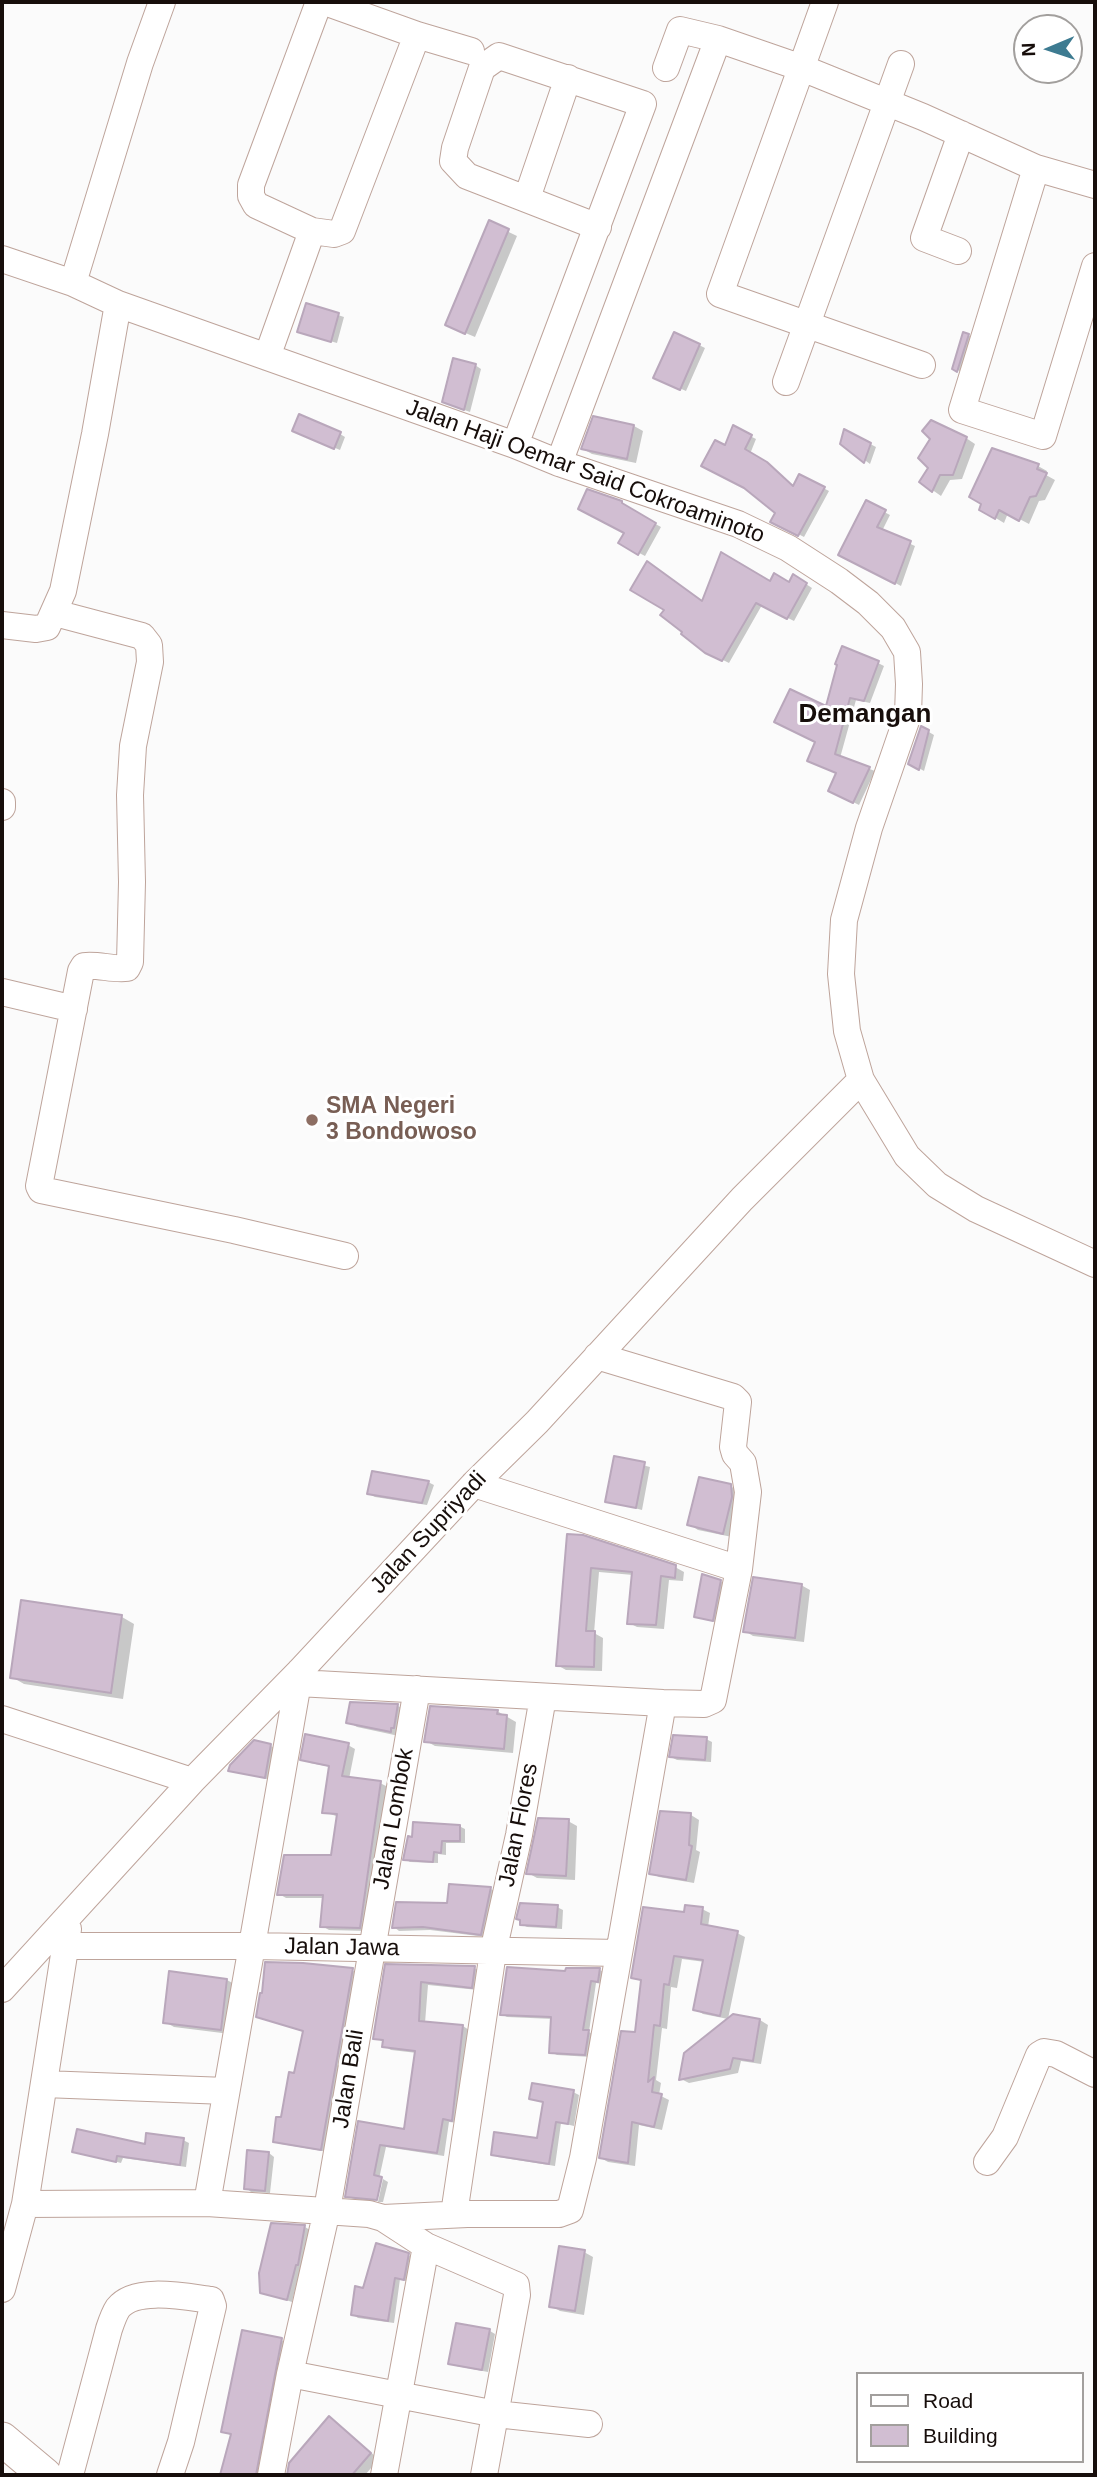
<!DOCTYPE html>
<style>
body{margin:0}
#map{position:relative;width:1097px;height:2477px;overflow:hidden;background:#fbfbfb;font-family:Arial,sans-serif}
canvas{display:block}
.frame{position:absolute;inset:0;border:4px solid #170e0b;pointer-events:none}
.legend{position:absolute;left:856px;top:2372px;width:228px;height:91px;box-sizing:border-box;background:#fff;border:2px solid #a29f9d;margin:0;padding:9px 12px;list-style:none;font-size:21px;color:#170e0b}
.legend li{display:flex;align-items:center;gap:14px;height:35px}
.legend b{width:35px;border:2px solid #a29f9d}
.north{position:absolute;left:1013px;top:14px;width:70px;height:70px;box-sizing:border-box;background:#fff;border:2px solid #a29f9d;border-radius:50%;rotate:268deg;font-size:19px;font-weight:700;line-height:28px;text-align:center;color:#170e0b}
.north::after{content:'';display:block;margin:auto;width:24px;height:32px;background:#3d7b91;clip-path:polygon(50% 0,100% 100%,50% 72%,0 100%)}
</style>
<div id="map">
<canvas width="1097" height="2477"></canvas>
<div class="frame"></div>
<ul class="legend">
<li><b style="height:9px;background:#fff"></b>Road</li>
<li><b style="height:19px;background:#d1bed2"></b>Building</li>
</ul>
<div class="north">N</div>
</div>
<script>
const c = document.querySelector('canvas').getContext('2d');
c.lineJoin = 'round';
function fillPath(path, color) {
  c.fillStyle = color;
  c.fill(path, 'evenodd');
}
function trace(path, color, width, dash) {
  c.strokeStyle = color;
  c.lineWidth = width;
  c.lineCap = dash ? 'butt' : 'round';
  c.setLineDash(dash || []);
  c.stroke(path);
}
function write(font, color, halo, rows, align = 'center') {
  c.font = font + ' Arial,sans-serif';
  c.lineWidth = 6;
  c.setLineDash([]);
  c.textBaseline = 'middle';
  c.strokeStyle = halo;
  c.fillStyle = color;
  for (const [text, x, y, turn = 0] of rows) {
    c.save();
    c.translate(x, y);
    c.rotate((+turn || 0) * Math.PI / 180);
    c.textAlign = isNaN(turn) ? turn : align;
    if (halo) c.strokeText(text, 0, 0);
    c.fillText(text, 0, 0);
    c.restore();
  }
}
const shadow = new Path2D(`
 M490,223L517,236L475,337L456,329Z
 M307,305L344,317L337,343L305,334Z
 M968,335L974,338L963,373L954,368Z
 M699,345L705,348L686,391L661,380Z
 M475,365L481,369L470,412L450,405Z
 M634,426L643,431L636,463L592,454L583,449Z
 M734,428L756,439L750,454L772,467L794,487L800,476L829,491L804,537L773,521L777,513L726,448Z
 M845,431L876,447L870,464L842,443Z
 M300,433L340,434L345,437L340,450Z
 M966,438L975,444L962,479L950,480L941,496L921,482Z
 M1038,466L1047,471L1046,475L1055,480L1045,500L1039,501L1029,524L1008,513L1004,523L981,509Z
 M867,503L890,515L882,531L915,546L901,586L841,554Z
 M626,508L661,527L645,556L620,543L626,532Z
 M794,576L812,588L794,621L762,605L729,663L713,655L703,603L790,584Z
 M878,663L884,666L870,703L856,700L840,758L875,771L859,805L835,793L838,773L827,709Z
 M922,728L934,735L924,771L910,763Z
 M615,1458L650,1467L642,1510L607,1501Z
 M428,1482L434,1485L427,1505L375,1497L369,1494Z
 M730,1486L739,1491L732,1537L698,1530L689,1524Z
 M568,1536L675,1567L684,1572L683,1581L669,1580L664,1629L637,1627L629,1623L633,1575L599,1572L594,1633L603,1638L602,1671L566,1670L557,1665Z
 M720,1581L726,1585L718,1623L696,1616Z
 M801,1585L810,1590L804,1642L753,1636L745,1631Z
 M122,1617L134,1624L123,1699L24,1684L12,1677Z
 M352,1703L398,1706L407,1711L399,1736L357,1727L348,1722Z
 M497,1711L516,1722L513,1753L435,1746L426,1741Z
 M706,1739L712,1742L711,1762L677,1760L671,1757Z
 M348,1745L355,1749L349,1779L380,1783L388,1787L367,1931L329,1930L322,1926L324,1898H286L279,1894L332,1856L339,1817L324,1812L331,1767L310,1763L302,1759Z
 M271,1746L276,1749L271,1780L230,1770Z
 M691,1815L699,1820L696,1850L700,1852L694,1883L659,1877L651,1873Z
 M568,1821L577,1826L575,1880L537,1878L528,1873Z
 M459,1826L465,1829V1843H446V1855L438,1854V1863L410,1862L405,1859Z
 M451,1885L491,1889L496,1892L486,1937L430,1930L399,1931L394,1927L449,1905Z
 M557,1907L563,1910L562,1929L527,1927L521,1924L522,1920Z
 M702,1909L710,1913L708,1927L737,1933L745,1937L728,2019L703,2014L695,2009L705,1962L682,1959L677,1988L671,1987L667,2029L662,2028L656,2080L661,2083L659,2095L669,2100L662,2130L639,2125L635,2166L608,2162L601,2158L637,2034L643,1982L633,1977L686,1914Z
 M387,1966L474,1968L481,1971L478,1990L428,1985L425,2023L463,2026L469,2030L458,2123L449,2122L444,2156L386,2147L374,2202L354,2199L347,2196L360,2123L405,2131L417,2053L391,2050L384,2046L385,2042L374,2038Z
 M352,1970L358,1974L328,2152L281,2144L274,2141L295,2075L304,2032L264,2019Z
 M567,1970H600L605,1973L603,1984L596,1983L589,2032L594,2035L591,2057L557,2055L551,2052L553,2019L507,2017L501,2014L567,1973Z
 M227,1980L236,1985L230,2034L174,2027L165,2022Z
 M760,2020L768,2025L761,2064L741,2061L738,2073L689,2083L681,2079Z
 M573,2092L579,2095L574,2126L561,2123L555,2166L498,2157L493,2154L538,2140L545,2103L531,2098Z
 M183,2140L189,2143L186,2167L123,2158L121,2163L74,2151L146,2146Z
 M269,2153L274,2157L270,2193L251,2192L246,2188Z
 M383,2179L388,2182L383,2202H378Z
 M272,2225L305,2227L310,2230L292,2302L261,2292Z
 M584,2252L593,2257L584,2315L560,2311L551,2306Z
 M408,2255L414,2258L409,2282L400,2279L394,2323L358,2318L352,2314L364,2290Z
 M457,2325L490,2331L495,2334L488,2372L456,2366L450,2363Z
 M281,2340L289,2344L264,2475H222L232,2436L223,2431Z
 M329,2419L379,2459L365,2475H293L289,2472Z`);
const building = new Path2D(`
 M489,220L509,229L465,334L445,325Z
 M306,303L339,313L331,342L297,332Z
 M674,332L700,344L680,390L653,378Z
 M963,332L969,334L957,372L952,369Z
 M453,358L476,364L464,410L442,402Z
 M299,414L341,432L334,449L292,431Z
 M593,416L634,425L627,459L581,449Z
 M931,420L967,437L953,475H940L932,492L919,482L928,468L918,458L930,439L922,431Z
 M733,425L752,435L745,449L767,462L793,486L799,474L825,487L798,536L770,522L775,513L744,488L701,466L715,440L725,445Z
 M844,429L871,443L864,463L840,444Z
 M992,448L1039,464L1037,469L1047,473L1036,496L1030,497L1019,521L999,510L995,519L979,510L981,504L969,497Z
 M587,489L622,501V503L656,523L638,555L618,543L624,533L578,509Z
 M866,500L886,510L877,527L911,541L895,584L838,555Z
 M721,552L770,581L774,573L789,582L793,574L807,583L787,619L756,603L722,661L705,653L681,634L682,632L660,615L664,610L630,590L647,561L702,601Z
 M842,646L879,661L864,701L850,698L835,754L870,767L853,803L828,791L836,773L807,761L815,742L774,722L790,689L826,706L837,665L835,664Z
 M921,726L929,730L919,770L908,764Z
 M614,1456L645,1462L636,1508L605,1502Z
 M372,1471L429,1481L422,1503L367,1494Z
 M699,1477L731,1484L732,1497L723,1534L687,1525Z
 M567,1534L583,1535L676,1565L675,1578L661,1576L656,1625L627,1624L632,1572L591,1568L586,1631H595L594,1667L556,1666Z
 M702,1574L721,1580L713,1621L694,1617Z
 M753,1577L802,1584L795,1638L743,1632Z
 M21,1600L122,1615L111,1693L10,1678Z
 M350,1702L398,1704L394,1728H391V1732L346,1723Z
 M430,1706L498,1710L497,1714L507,1715L504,1749L424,1742Z
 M305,1734L349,1743L342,1776L381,1781L360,1928L320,1927L323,1895H277L284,1855H331L337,1814L322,1813L329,1766L300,1760Z
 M673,1735L707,1737L705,1760L669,1757Z
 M254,1740L271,1744L265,1778L228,1771L230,1765Z
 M660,1811L691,1813L689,1845L692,1846L686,1880L649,1874Z
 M538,1818L569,1819L566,1876L526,1874Z
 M413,1822L460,1825V1841H442L441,1853L434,1852L433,1862L403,1860L408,1836L412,1837Z
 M449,1884L491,1887L481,1935L423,1927L392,1928L396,1902L447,1903Z
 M520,1903L558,1905L556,1927L520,1925V1920L516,1919Z
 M685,1905L703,1907L701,1924L738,1931L720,2016L693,2010L703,1960L674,1956L669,1985L664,1984L660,2026L654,2025L648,2082L654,2077L652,2092L662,2094L654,2127L632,2122L628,2163L599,2158L621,2031L635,2032L641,1980L631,1978L643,1907L684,1912Z
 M265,1962L303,1963L353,1968L321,2150L273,2142L276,2117H281L289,2072L294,2073L303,2031L256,2017L260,1993H262Z
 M385,1964L475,1966L472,1988L421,1982L419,2021L463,2025L452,2121L443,2119L437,2153L380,2145L374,2175L382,2177L377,2200L345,2197L358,2121L404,2129L415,2051L382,2047L383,2040L373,2039Z
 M507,1967L565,1971L566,1968H600L598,1982L591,1981L583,2030H589L585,2055L549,2053L551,2017L500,2015Z
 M169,1971L227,1979L221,2030L163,2023Z
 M733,2014L760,2019L753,2061L733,2058L730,2069L679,2080L684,2053Z
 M532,2083L574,2090L568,2124L556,2122L549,2164L491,2155L494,2132L537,2138L543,2102L529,2099Z
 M77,2129L145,2144L146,2133L184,2138L180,2165L117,2156L116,2162L72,2152Z
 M247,2150L269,2152L265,2191L244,2189Z
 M271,2223L305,2225L298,2265H296L287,2300L260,2293L259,2273Z
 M376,2243L409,2253L404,2280L395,2278L388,2321L351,2315L355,2286L363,2288Z
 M559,2246L585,2250L575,2311L549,2307Z
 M456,2323L490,2329L482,2370L448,2364Z
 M242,2330L282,2338L256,2475H220L231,2434L221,2432Z
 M329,2416L371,2453L352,2475H287L289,2463Z`);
const minor = new Path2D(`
 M825,2L720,294L922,365
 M417,35L471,51
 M666,68L680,30L718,39L802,68L923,117L1036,168L1095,185
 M1036,168L962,410L1043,436L1095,266
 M527,198L568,78
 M312,231L256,205L251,196V185L319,2
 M958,251L924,238L961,134
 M2,259L73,283L118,304L515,445L559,463L738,524L788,548L839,581L868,603L893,628L907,652L909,684L908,715L869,828L844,920L841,974L847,1031L861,1080L907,1156L937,1185L976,1209L1095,1264
 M73,283L140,63L162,2
 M267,357L312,231L334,234L342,231L417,35L325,2
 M786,382L901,64
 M515,445L643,104L499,56L482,68L455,148L453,161L467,176L598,227
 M559,463L718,39
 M55,613L142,636L149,645L150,662L133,746L130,795L132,882L130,962L127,968C113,970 98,964 84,966L81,971L39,1186L41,1190L234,1230L345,1256
 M2,625L36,629L47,627L63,591L95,434L118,304
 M2,807V802
 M2,992L74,1009
 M474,1484L739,1569
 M298,1683L663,1703L704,1704L713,1700L739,1569L748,1492L743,1463L735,1454L733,1447L738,1402L733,1397L597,1356
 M2,1719L192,1781
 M65,1946H253L619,1953
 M2,1989L192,1781L300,1671L474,1484L537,1422L742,1199L861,1080
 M44,2084L226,2091
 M987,2162L1005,2137L1039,2055L1044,2052L1056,2054L1095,2074
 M207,2203L300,1671
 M25,2204L207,2203L369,2214L383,2218L426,2246L516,2285L517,2295L484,2475
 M454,2214L493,1952L519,1835L543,1697
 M383,2218L467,2214H559L570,2210L583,2158L663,1703
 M2,2289L25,2204L68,1929
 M290,2374L496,2414L589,2424
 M70,2475L109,2329C111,2323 114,2314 118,2308C135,2286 187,2297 211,2300L213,2306L181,2442L170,2475
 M271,2475L290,2374L327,2210L417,1689
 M384,2475L426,2246`);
const major = new Path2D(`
 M2,2439L45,2475`);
const markers = [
 [312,1120,7,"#8d6e63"]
];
const streetNames = [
 ["Jalan Haji Oemar Said Cokroaminoto",585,472,20],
 ["Jalan Supriyadi",429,1533,-47],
 ["Jalan Lombok",394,1819,-80],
 ["Jalan Flores",519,1825,-79],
 ["Jalan Jawa",342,1948,1],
 ["Jalan Bali",349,2079,-81]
];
const educationNames = [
 ["SMA Negeri",326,1107],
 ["3 Bondowoso",326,1133]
];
const quarterNames = [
 ["Demangan",865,715]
];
fillPath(shadow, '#0003');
fillPath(building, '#d1bed2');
trace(building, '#b9a7bb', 2);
trace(minor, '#bea49b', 28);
trace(major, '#bea49b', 35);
trace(minor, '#fff', 26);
trace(major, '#fff', 33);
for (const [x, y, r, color] of markers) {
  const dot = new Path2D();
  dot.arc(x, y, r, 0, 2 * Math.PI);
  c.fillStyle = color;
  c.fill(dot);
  trace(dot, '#fff', 2.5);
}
write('23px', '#170e0b', '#fff', streetNames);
write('bold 23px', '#785e54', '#fff', educationNames, 'left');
write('bold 26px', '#170e0b', '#fff', quarterNames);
</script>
